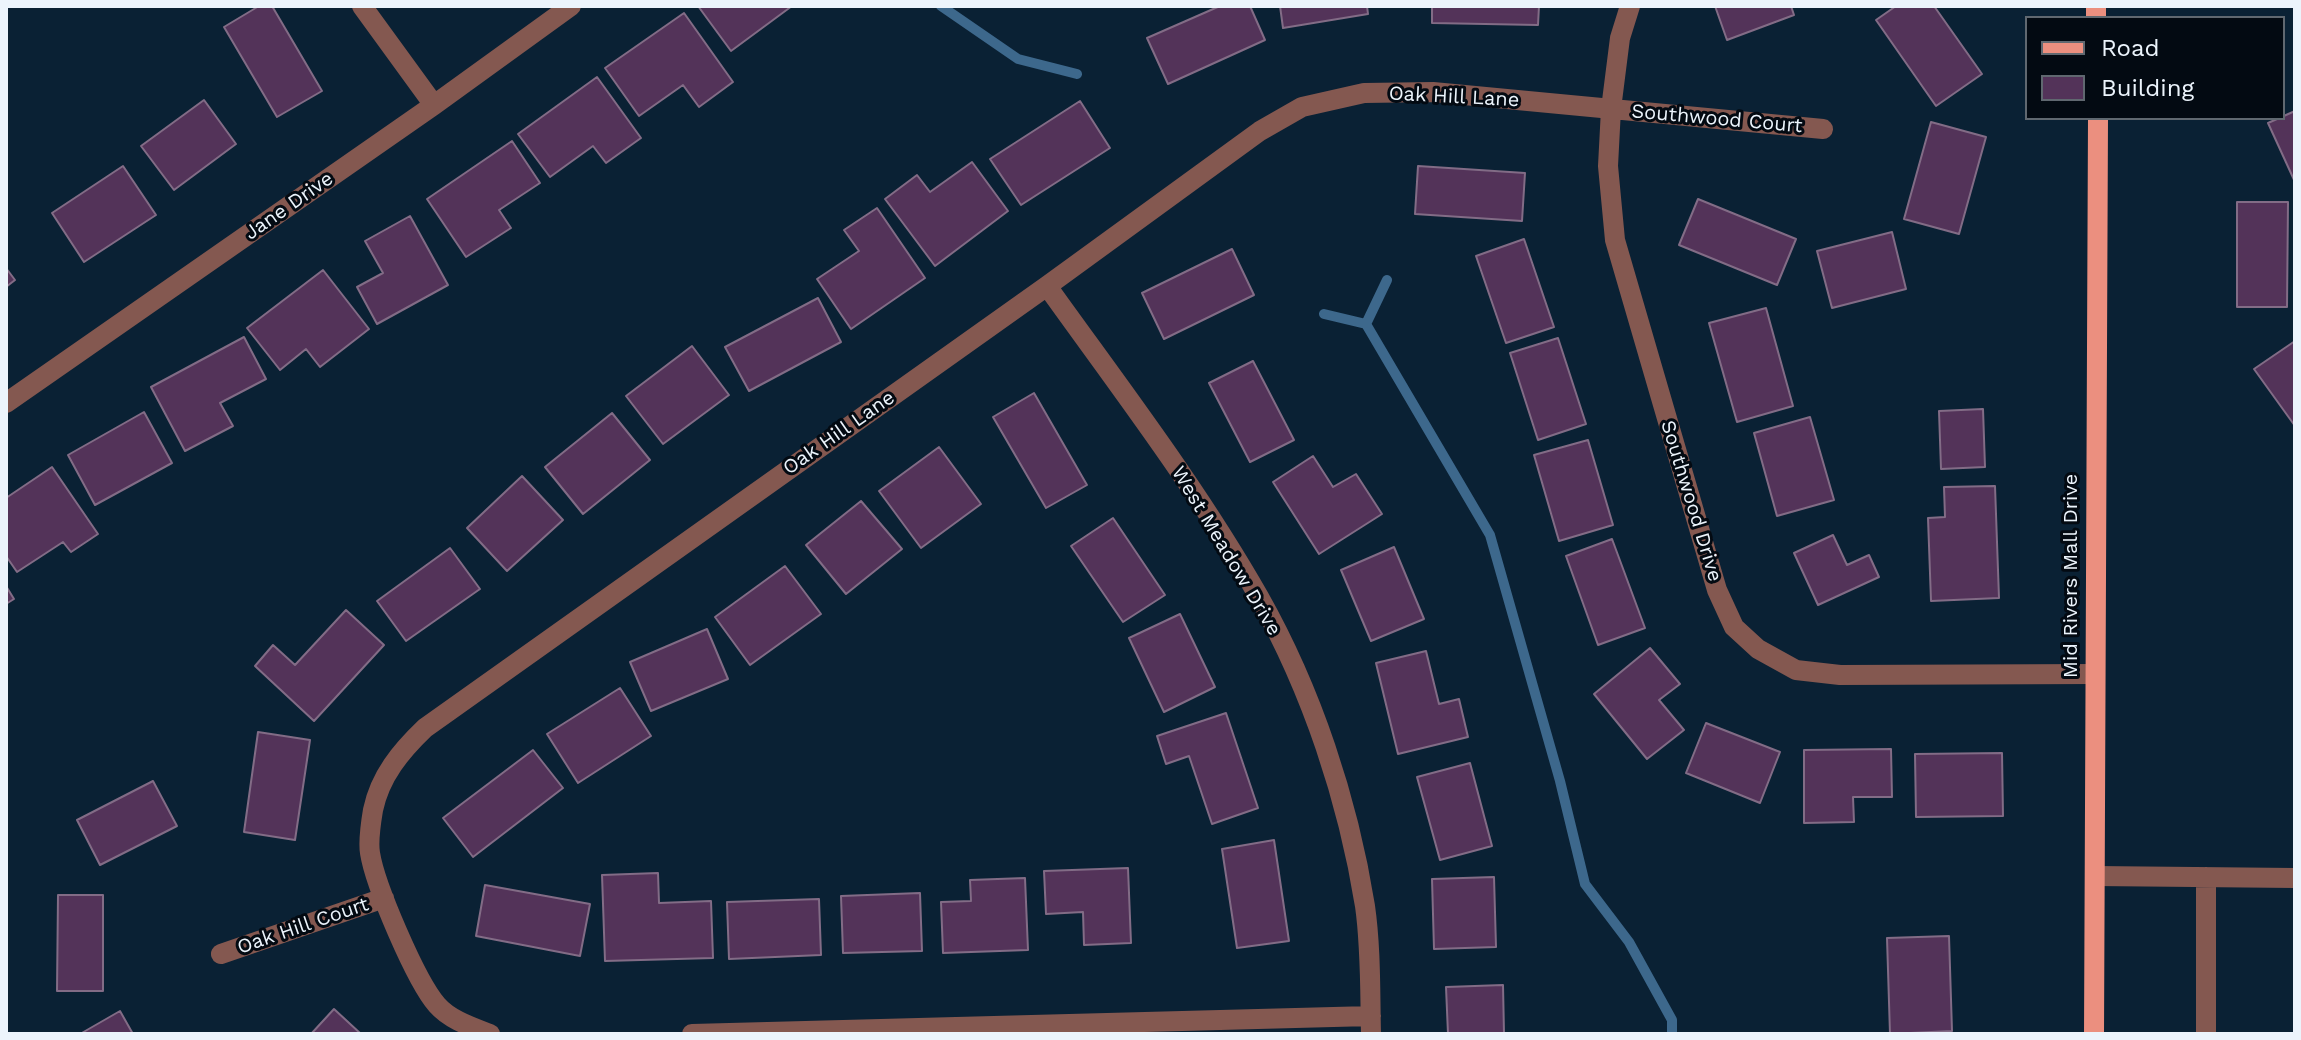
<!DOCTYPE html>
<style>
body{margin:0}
#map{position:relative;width:2301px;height:1040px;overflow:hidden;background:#0a2134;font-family:"Work Sans",sans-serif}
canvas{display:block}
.frame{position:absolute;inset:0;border:8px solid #ecf4fc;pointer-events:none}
.legend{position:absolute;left:2025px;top:16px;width:260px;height:104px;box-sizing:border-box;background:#030a12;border:2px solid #606870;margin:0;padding:10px 14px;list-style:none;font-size:24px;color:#ecf4fc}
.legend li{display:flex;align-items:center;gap:16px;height:40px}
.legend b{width:40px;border:2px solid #606870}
</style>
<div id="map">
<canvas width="2301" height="1040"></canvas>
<div class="frame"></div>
<ul class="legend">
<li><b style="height:10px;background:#eb8f7f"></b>Road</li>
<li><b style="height:22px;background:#533359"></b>Building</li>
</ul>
</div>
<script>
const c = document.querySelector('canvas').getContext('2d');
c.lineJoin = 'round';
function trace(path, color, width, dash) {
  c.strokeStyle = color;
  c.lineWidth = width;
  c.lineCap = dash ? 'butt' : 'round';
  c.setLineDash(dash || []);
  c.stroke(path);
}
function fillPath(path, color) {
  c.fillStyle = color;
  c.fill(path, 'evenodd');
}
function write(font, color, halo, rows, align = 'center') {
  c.font = font + ' "Work Sans",sans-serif';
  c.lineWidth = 6;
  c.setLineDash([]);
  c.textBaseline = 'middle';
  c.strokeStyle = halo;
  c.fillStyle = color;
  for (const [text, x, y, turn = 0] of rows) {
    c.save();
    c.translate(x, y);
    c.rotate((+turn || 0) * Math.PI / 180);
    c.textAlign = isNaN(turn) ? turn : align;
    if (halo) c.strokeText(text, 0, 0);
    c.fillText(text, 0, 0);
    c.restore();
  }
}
const stream = new Path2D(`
 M941,6L1018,59L1077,74
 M1324,314L1366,324L1490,535L1560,781L1585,884L1629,942L1672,1020V1034
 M1366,324L1387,280`);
const building = new Path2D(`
 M259,6H272L322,91L277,117L224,27Z
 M698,6H792L731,51Z
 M1220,6H1250L1265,40L1168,84L1147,38Z
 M1280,6H1367L1368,14L1283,28Z
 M1432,6H1539L1538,25L1432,23Z
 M1715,6H1791L1794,15L1727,40Z
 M1896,6H1934L1982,74L1936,106L1876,20Z
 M684,13L733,82L699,107L683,85L639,116L605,68Z
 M597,77L641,138L606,163L593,146L550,177L518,134Z
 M204,100L236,144L174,190L141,146Z
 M1080,101L1110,148L1021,205L990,159Z
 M2295,111V182L2268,123Z
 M1931,122L1986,137L1959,234L1904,219Z
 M512,141L540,183L499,210L511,228L466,257L427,199Z
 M972,162L1008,211L935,266L885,199L917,175L930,192Z
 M123,166L156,215L84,262L52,213Z
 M1418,166L1525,173L1522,221L1415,214Z
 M1698,199L1796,239L1777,285L1679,245Z
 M2237,202H2288L2287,307H2237Z
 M877,208L925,278L851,329L817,279L859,251L844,230Z
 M410,216L448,285L377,324L357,287L383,273L365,241Z
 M1892,232L1906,289L1832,308L1817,251Z
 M1524,239L1554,327L1506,343L1476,256Z
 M1232,249L1254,295L1164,339L1142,293Z
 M6,268L15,280L6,287Z
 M323,270L369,329L320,367L306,349L280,370L247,328Z
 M818,298L841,342L749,391L725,347Z
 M1766,308L1793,406L1737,422L1709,323Z
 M244,337L266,379L220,403L233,426L185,451L151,387Z
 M1558,338L1586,424L1538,440L1510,353Z
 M2295,341V426L2254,369Z
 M692,346L729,395L663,444L626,396Z
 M1253,361L1294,440L1250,462L1209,383Z
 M1034,393L1087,485L1046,508L993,417Z
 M1983,409L1985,467L1941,469L1939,411Z
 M144,412L172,463L95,505L68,455Z
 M612,413L650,460L583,514L545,467Z
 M1810,417L1834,500L1777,516L1754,433Z
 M1588,440L1613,525L1559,541L1534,455Z
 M939,447L981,504L921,548L879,491Z
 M1313,456L1333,487L1356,474L1382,514L1319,554L1273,482Z
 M52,467L98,534L71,552L63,542L17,572L6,556V498Z
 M522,476L563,520L507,571L467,528Z
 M1995,486L1999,598L1931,601L1928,518L1945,517L1944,487Z
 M861,501L902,549L846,594L806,545Z
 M1113,518L1165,595L1123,622L1071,546Z
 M1833,535L1847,565L1869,555L1879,577L1818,605L1794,553Z
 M1612,539L1645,628L1598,645L1566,556Z
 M1394,547L1424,619L1371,641L1341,570Z
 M450,548L480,589L406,641L377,601Z
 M785,566L821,614L750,665L715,617Z
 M6,586L14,599L6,604Z
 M346,610L384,645L314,721L255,666L273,645L295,665Z
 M1180,614L1215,687L1164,712L1129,638Z
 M707,629L728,679L651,711L630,662Z
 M1650,648L1680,684L1659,700L1684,730L1647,759L1594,694Z
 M1426,651L1439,704L1459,699L1468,737L1398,754L1376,663Z
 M620,688L651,736L578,783L547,734Z
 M1226,713L1258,808L1212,824L1189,756L1166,764L1157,736Z
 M1706,723L1780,752L1760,803L1686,773Z
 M258,732L310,740L295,840L244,832Z
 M1891,749L1892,797H1853L1854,822L1804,823V750Z
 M533,750L563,788L473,857L443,818Z
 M2002,753L2003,816L1916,817L1915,754Z
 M1470,763L1492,846L1440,860L1417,777Z
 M153,781L177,826L100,865L77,820Z
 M1274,840L1289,941L1237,948L1222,849Z
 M1128,868L1131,943L1084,945L1083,912L1046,914L1044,871Z
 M658,873L659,903L711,901L713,958L605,961L602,875Z
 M1494,877L1496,947L1434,949L1432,879Z
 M1025,878L1028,950L943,953L941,902L971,901L970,880Z
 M485,885L590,904L580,956L476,936Z
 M920,893L922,951L843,953L841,896Z
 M58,895H103V991H57Z
 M819,899L821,955L729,959L727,902Z
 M1949,936L1952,1031L1890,1034L1887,938Z
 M1503,985L1504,1034H1448L1446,987Z
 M334,1009L361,1034H311Z
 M120,1011L133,1034H80Z`);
const minor = new Path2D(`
 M362,6L434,105
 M1630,6L1620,38L1611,109L1608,166L1615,240L1717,590L1734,627L1758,649L1796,670L1840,675L2095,674
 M1047,286C1120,388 1197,488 1259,597C1312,691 1348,800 1365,906C1371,948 1370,992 1371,1034
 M6,403L434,105L571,6
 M2095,876L2295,878
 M2206,877V1034
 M221,954L384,898
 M490,1034C472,1027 450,1020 437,1005C416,981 375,885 370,853C368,841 371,822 373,810C380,776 401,751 425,728L1047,286L1260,131L1302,107L1364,93L1433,92L1823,129
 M692,1034L1371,1016`);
const major = new Path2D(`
 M2096,6V18
 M2094,1034L2098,118`);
const streetNames = [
 ["Oak Hill Lane",1454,97,3],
 ["Southwood Court",1717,119,5],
 ["Jane Drive",289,206,-35],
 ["Oak Hill Lane",839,433,-35],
 ["Southwood Drive",1691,501,73],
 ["West Meadow Drive",1226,551,59],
 ["Mid Rivers Mall Drive",2071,576,-90],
 ["Oak Hill Court",303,926,-19]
];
trace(stream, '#3d688c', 10);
fillPath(building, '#533359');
trace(building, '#826c86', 2);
trace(minor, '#845850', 20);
trace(major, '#eb8f7f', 20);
write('20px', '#ecf4fc', '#030a12', streetNames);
</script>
